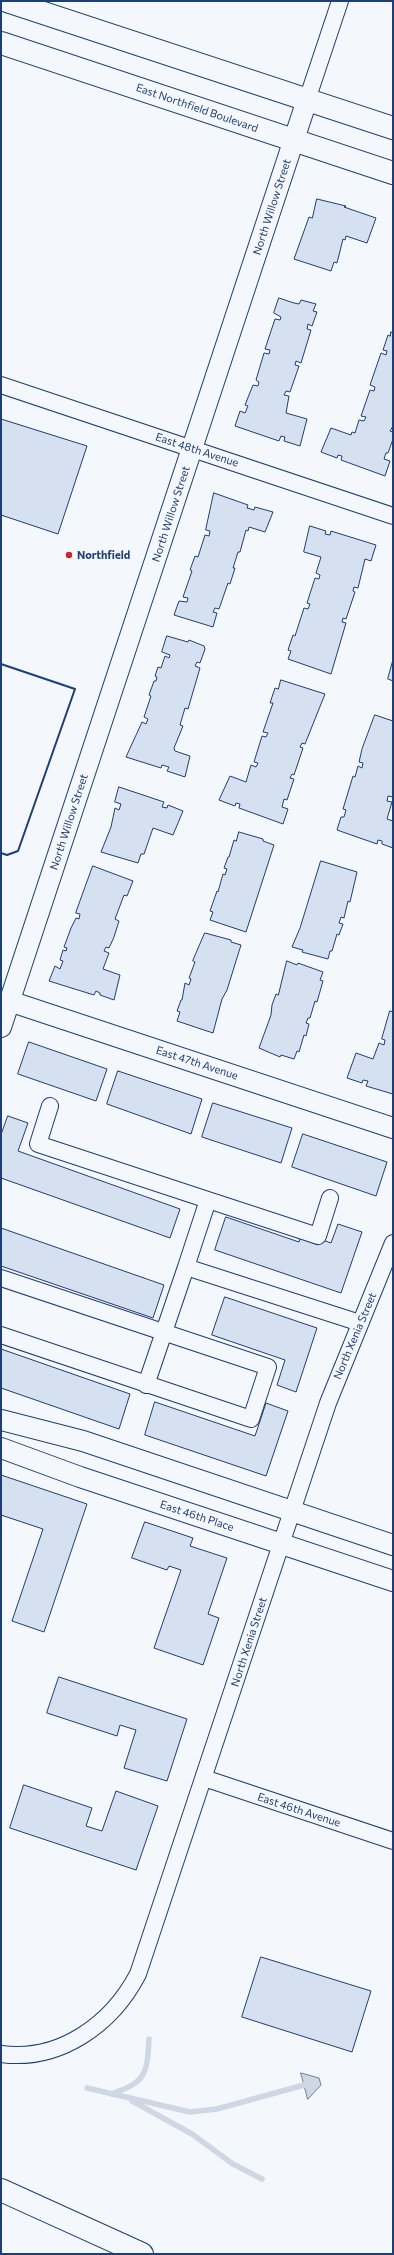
<!DOCTYPE html>
<style>
body{margin:0}
#map{position:relative;width:394px;height:2255px;overflow:hidden;background:#f4f7fb;font-family:Commissioner,sans-serif}
canvas{display:block}
.frame{position:absolute;inset:0;border:2px solid #1d3f73;pointer-events:none}
</style>
<div id="map">
<canvas width="394" height="2255"></canvas>
<div class="frame"></div>
</div>
<script>
const c = document.querySelector('canvas').getContext('2d');
c.lineJoin = 'round';
function fillPath(path, color) {
  c.fillStyle = color;
  c.fill(path, 'evenodd');
}
function trace(path, color, width, dash) {
  c.strokeStyle = color;
  c.lineWidth = width;
  c.lineCap = dash ? 'butt' : 'round';
  c.setLineDash(dash || []);
  c.stroke(path);
}
function write(font, color, halo, rows, align = 'center') {
  c.font = font + ' Commissioner,sans-serif';
  c.lineWidth = 3;
  c.setLineDash([]);
  c.textBaseline = 'middle';
  c.strokeStyle = halo;
  c.fillStyle = color;
  for (const [text, x, y, turn = 0] of rows) {
    c.save();
    c.translate(x, y);
    c.rotate((+turn || 0) * Math.PI / 180);
    c.textAlign = isNaN(turn) ? turn : align;
    if (halo) c.strokeText(text, 0, 0);
    c.fillText(text, 0, 0);
    c.restore();
  }
}
const water = new Path2D(`
 M301,2073L319,2078L321,2085L308,2099Z`);
const stream = new Path2D(`
 M87,2088L190,2112L217,2109L304,2085
 M111,2094C146,2082 147,2075 149,2039
 M132,2101L192,2134L233,2164L262,2179`);
const building = new Path2D(`
 M317,199L346,206L344,207L376,218L367,243L346,236L345,240L343,239L337,263L334,262L331,271L294,259L309,217L312,218Z
 M279,298L294,303L299,304L301,300L316,304L313,311L317,312L312,326L308,324L307,329L311,330L301,363L296,361L295,365L299,366L290,392L286,391L284,395L289,396L286,413L307,419L300,446L284,441L285,437L281,436L279,441L235,426L240,411L245,413L248,406L245,405L253,385L258,386L259,382L256,380L264,353L269,354L270,350L265,349L275,319L280,320L281,317L274,313Z
 M391,332L393,333V426L390,431L393,432V439L388,453H386L384,459L390,461L385,476L341,460L342,456L338,455L337,458L321,452L331,428L351,435L352,432L355,433L359,420L364,421L366,417L361,416L370,390L374,391L375,387L370,385L381,353L386,355L387,351L383,350L388,335L390,336Z
 M1,419L87,446L58,534L1,515Z
 M214,493L248,505L247,508L254,510L255,507L273,512L265,532L249,527L248,531L246,530L240,552H238L233,568H235L230,584L228,583L219,609L215,608L213,612L217,613L213,627L174,615L179,601L187,602L188,598L183,597L192,571L190,570L195,556L198,557L205,535L209,536L210,531L206,530Z
 M310,526L326,531L325,534L330,535L331,531L376,545L371,561L365,559L358,588L354,587L353,591L355,592L346,619L343,618L342,622L346,623L331,674L288,659L291,651L288,650L293,635L295,636L304,608L308,609L310,604L307,603L315,578L319,579L320,575L316,573L321,557L304,552Z
 M167,636L188,642L189,640L204,646L205,649L200,663L197,662L195,666L200,668L188,709L185,708L180,725L183,726L174,748L175,751L190,756L185,777L167,771L169,767L162,765L161,768L126,757L142,722L146,724L148,719L144,717L151,696L149,695L154,681H156L157,677L155,676L158,667L161,668L165,656L169,658L170,655L162,652Z
 M393,660V681L388,679Z
 M281,680L325,694L305,744L302,743L300,747L303,748L294,775L292,774L290,778L294,779L287,800L284,799L282,807L288,809L283,824L239,808L240,804L236,803L235,806L219,800L230,776L246,782L251,765L256,767L258,763L254,762L262,736L266,737L268,733L263,732L273,703H270L275,688L278,689Z
 M375,715L393,721V797L388,796L387,801L392,802L387,819L393,821V848L382,844V841L378,840L377,844L337,830L341,817H344L346,810L343,809L353,776L355,777L358,766L362,768L363,763L359,762L362,749Z
 M119,787L164,802L162,807L167,808L168,805L183,811L173,835L153,828L144,854H141L138,863L101,852L111,827L115,808L119,810L121,804L115,802Z
 M239,832L263,839V841L274,845L246,932L210,920L213,912L210,911L217,891L218,892L223,874L225,875L227,869L224,868L228,857H229L234,840L236,841Z
 M321,861L357,872L350,902L348,901L344,918L341,917L339,923L343,924L339,935L337,934L332,951H330L328,959L302,952L303,950L292,947L300,928Z
 M93,866L133,881L127,896L124,895L115,919L119,921L114,937L109,948L106,947L104,951L109,953L103,969L120,975L114,1000L100,995V993L96,991L94,995L49,981L55,966L60,969L63,961L60,960L63,950L66,951L67,948L64,947L71,928L76,918L79,919L80,914L76,913Z
 M205,933L231,940V942L241,945L227,990L222,999L213,1033L177,1021L180,1012L177,1011L181,1000H182L185,983L189,985L191,979L189,978L195,962L193,961Z
 M287,961L297,965L298,963L323,972L320,980L323,981L317,1002L315,1001L310,1018H308L306,1023L309,1024L306,1036L304,1035L299,1052L297,1051L294,1059L281,1055L280,1057L259,1048L271,1015L272,1005L276,994L278,995Z
 M390,1011L393,1012V1094L366,1086L368,1081L363,1080L362,1083L347,1078L356,1053L373,1059L379,1043L384,1045L385,1040L382,1039Z
 M29,1042L107,1069L96,1101L18,1074Z
 M118,1071L202,1099L191,1134L107,1104Z
 M213,1103L292,1128L281,1163L202,1137Z
 M8,1116L28,1123L18,1151L180,1209L170,1238L1,1178V1135Z
 M303,1134L387,1162L376,1196L292,1167Z
 M226,1217L299,1242L300,1238L318,1245L320,1239L331,1243L338,1224L362,1232L341,1293L215,1250Z
 M1,1228L164,1285L153,1318L1,1266Z
 M225,1297L317,1328L296,1392L277,1385L285,1360L212,1335Z
 M1,1349L130,1394L119,1429L1,1388Z
 M155,1402L255,1436L266,1403L288,1411L266,1476L145,1435Z
 M1,1475L87,1504L44,1632L12,1621L43,1529L1,1515Z
 M145,1522L193,1538L190,1546L227,1558L208,1614L219,1618L203,1665L154,1648L181,1570L169,1566L167,1570L132,1558Z
 M59,1677L187,1719L167,1781L124,1768L136,1730L120,1725L117,1736L47,1713Z
 M24,1785L92,1808L86,1826L102,1831L116,1791L158,1806L136,1870L10,1828Z
 M261,1957L371,1991L352,2052L242,2017Z`);
const minor = new Path2D(`
 M307,100L340,1
 M1,385L393,516
 M50,1106L38,1144L208,1200
 M186,1267L208,1200L318,1236L330,1198
 M1,1278L268,1367L251,1419L1,1335
 M146,1385L186,1267L360,1323
 M204,1778L393,1841
 M1,2054C60,2062 112,2024 138,1974L328,1403L393,1243`);
const tertiary = new Path2D(`
 M9,1001L393,1128
 M1,1027L307,100
 M1,1420L83,1441L393,1545
 M1,1448L80,1477L393,1581`);
const secondary = new Path2D(`
 M7,1L393,128
 M1,43L393,173`);
const motorway = new Path2D(`
 M1,2190L142,2254`);
const wall = new Path2D(`
 M1,664L75,689L18,851L7,855L1,853`);
const markers = [
 [69,555,4,"#c62828"]
];
const streetNames = [
 ["East Northfield Boulevard",197,108,19],
 ["North Willow Street",272,207,-72],
 ["East 48th Avenue",197,450,18],
 ["North Willow Street",171,514,-72],
 ["North Willow Street",69,822,-72],
 ["East 47th Avenue",197,1063,18],
 ["North Xenia Street",355,1336,-67],
 ["East 46th Place",197,1516,18],
 ["North Xenia Street",249,1642,-72],
 ["East 46th Avenue",299,1810,18]
];
const poiNames = [
 ["Northfield",77,555]
];
fillPath(water, '#cfd7e4');
trace(water, '#687fa3', 1);
trace(stream, '#cfd7e4', 5.5);
fillPath(building, '#d5e0f0');
trace(building, '#1d3f73', 1);
trace(minor, '#1d3f73', 18);
trace(tertiary, '#1d3f73', 22);
trace(secondary, '#1d3f73', 24);
trace(motorway, '#1d3f73', 24);
trace(minor, '#f4f7fb', 16);
trace(tertiary, '#f4f7fb', 20);
trace(secondary, '#f4f7fb', 22);
trace(motorway, '#f4f7fb', 22);
trace(wall, '#1d3f73', 2);
for (const [x, y, r, color] of markers) {
  const dot = new Path2D();
  dot.arc(x, y, r, 0, 2 * Math.PI);
  c.fillStyle = color;
  c.fill(dot);
  trace(dot, '#f4f7fb', 1.5);
}
write('11px', '#1d3f73', '#f4f7fb', streetNames);
write('bold 11px', '#1d3f73', '#f4f7fb', poiNames, 'left');
</script>
